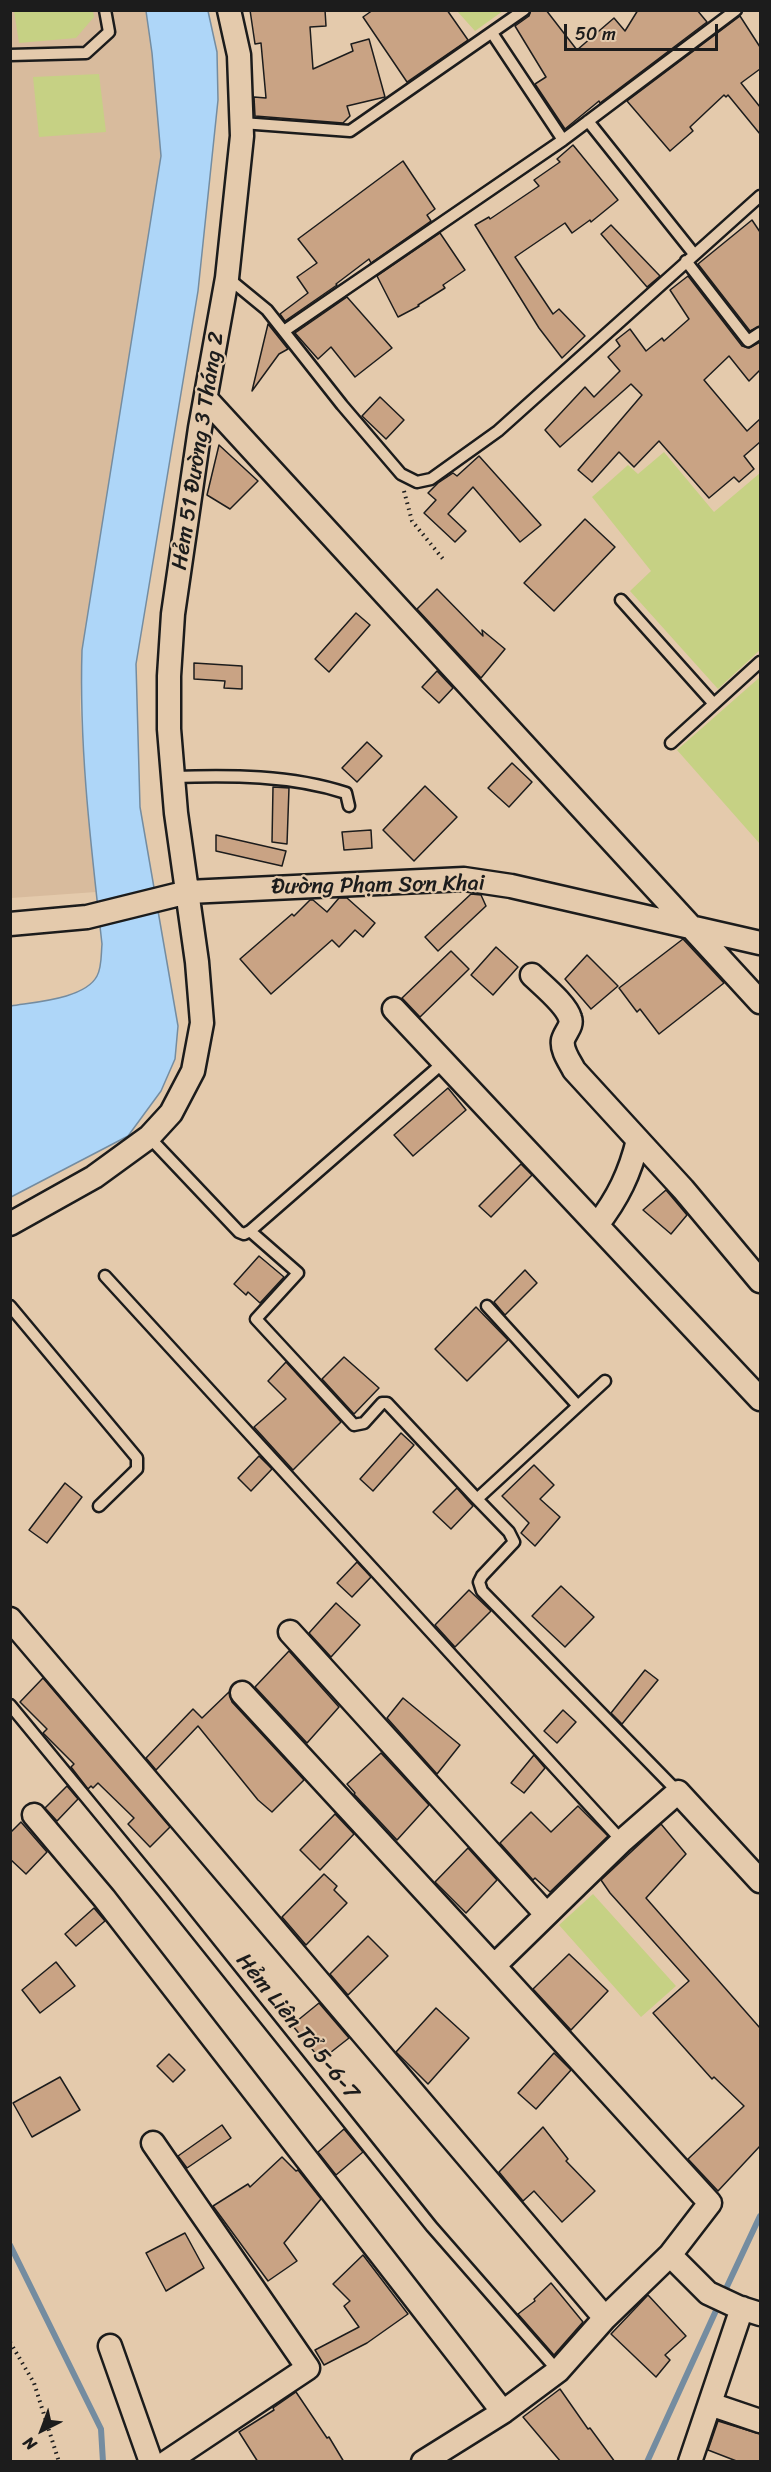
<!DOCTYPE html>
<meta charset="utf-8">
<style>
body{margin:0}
#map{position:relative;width:771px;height:2472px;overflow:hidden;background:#e4caac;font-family:Sriracha,sans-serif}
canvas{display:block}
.frame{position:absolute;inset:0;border:12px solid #1c1c1c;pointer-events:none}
.north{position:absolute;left:12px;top:2400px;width:60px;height:60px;-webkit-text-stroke:4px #e4caac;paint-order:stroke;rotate:222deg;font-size:16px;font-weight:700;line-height:24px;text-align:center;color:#1c1c1c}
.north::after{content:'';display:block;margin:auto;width:21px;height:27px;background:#1c1c1c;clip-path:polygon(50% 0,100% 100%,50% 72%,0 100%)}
.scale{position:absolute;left:564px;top:24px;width:154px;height:27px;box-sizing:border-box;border:3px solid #1c1c1c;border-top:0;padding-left:8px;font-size:18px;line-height:21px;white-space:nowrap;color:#1c1c1c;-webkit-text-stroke:4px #e4caac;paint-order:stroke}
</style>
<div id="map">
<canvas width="771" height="2472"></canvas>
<div class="frame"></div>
<div class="north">N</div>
<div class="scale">50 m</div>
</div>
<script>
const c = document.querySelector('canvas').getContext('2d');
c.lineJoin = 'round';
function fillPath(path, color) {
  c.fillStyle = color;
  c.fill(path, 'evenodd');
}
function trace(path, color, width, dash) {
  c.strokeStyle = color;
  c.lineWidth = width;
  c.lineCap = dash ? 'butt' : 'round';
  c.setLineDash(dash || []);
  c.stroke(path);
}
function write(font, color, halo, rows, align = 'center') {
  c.font = font + ' Sriracha,sans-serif';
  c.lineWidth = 4.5;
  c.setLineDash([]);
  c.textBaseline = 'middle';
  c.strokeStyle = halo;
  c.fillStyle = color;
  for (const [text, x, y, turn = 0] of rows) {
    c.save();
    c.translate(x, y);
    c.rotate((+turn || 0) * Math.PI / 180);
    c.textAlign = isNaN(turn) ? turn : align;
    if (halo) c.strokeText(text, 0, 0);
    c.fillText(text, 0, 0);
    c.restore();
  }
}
const built = new Path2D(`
 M11,11H146L152,53L161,156L82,650L80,707L86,796L96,892L11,898Z`);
const green = new Path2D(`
 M14,11H93L94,17L76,38L19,43Z
 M457,11H503L475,31Z
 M99,74L106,132L39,137L33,77Z
 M664,452L714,512L760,473V650L718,689L630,591L651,571L592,497L628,465L638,474Z
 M760,677V844L677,750Z
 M593,1894L676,1986L641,2017L559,1925Z`);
const water = new Path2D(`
 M146,11H208L217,52L218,100L198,291L136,664L140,807L178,1026L175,1059L161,1091L128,1136L11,1197V1006C34,1002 85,999 97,976C102,967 101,954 102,944C91,846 79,749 82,650L161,156L152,53Z`);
const stream = new Path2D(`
 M10,2245L101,2429L103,2462
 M723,2295L760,2216
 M647,2462L719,2304`);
const building = new Path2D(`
 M250,10H325L326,26L310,27L313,69L353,51L351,44L369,39L385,97L347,106L350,116L343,123L255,116L254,97L266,98L261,43L255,44Z
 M373,10H447L468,40L407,82L363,17Z
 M531,10H546L577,50L614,18L625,31L638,10H697L707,22L600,103L599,101L565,129L535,84L546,77L515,26L529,16Z
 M740,16L760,47V69L741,83L760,107V134L728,95L726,97L724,95L690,127L693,131L670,151L627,101Z
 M573,145L618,200L591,222L590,220L572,233L565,223L515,257L553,314L559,309L585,336L562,358L539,328L475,225L489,217L490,219L539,186L534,180L560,162L557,159Z
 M403,161L435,209L427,215L431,221L371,263L369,259L336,284L337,285L285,321L280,314L308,293L297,277L317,263L298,239Z
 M752,220L760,232V326L750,331L698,264Z
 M611,225L660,276L647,287L601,234Z
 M440,233L465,270L443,285L445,288L418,305L419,306L398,317L377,276Z
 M688,276L742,346L749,348L760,342V370L749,381L729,356L704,380L747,431L760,419V442L744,456L754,469L739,482L734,477L709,498L659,441L634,467L619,452L592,482L578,470L642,395L631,384L560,447L545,430L585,387L594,397L620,371L608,357L620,346L616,340L630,329L646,351L662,338L664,341L689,319L670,290Z
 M347,297L392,348L355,377L331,347L318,359L295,333Z
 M268,324L288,349L279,354L252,391Z
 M380,397L404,420L386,439L362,416Z
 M219,445L258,481L230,509L207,495Z
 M479,456L541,525L520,542L473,487L448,514L466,531L455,542L424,513L436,500L428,493L438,483L453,473L457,476Z
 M585,519L615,547L554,611L524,583Z
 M437,589L483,636L482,630L505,649L481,678L417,609Z
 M356,613L370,625L329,672L315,659Z
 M194,663L242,666V689L224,688L225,681L194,679Z
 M437,671L453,688L439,703L422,687Z
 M367,742L382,756L357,782L342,768Z
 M512,763L532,782L509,807L488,788Z
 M425,786L457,817L414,861L383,830Z
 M273,787L289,788L287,844L272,842Z
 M371,830L372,848L344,850L342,832Z
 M216,835L286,851L282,866L216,851Z
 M471,894L481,895L486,906L438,951L425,937Z
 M339,898H347L375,923L363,937L355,930L339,947L332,940L271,994L240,959L292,914L294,916L310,900H313L327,912Z
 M683,939L724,983L659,1034L640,1009L637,1012L619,988Z
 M496,947L518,967L493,995L471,975Z
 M451,951L469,969L420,1017L402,998Z
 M587,955L618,986L591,1009L565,979Z
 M448,1088L466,1110L413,1156L394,1135Z
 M521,1164L532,1175L491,1217L479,1206Z
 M666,1190L687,1215L671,1234L643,1210Z
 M259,1256L284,1277L260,1303L248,1292L246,1295L234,1284Z
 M525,1270L537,1283L505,1315L494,1302Z
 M476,1307L508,1340L467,1381L435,1349Z
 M344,1357L379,1388L354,1414L322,1379Z
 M286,1362L341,1422L293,1470L254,1427L286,1399L268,1381Z
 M401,1433L414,1445L373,1491L360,1479Z
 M259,1456L272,1469L251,1491L238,1478Z
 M534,1465L554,1485L540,1499L560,1517L535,1546L521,1533L529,1523L502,1496Z
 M65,1483L82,1497L47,1543L29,1530Z
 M457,1488L473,1506L451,1529L433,1512Z
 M357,1562L371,1577L352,1597L337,1583Z
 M561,1586L594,1617L565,1647L532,1616Z
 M469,1590L491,1611L455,1647L435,1625Z
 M336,1603L360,1625L331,1657L309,1633Z
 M289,1651L339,1707L307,1743L255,1687Z
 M645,1670L658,1680L622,1724L611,1713Z
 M43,1678L170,1827L150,1847L128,1824L134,1818L98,1783L93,1788L91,1786L88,1789L71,1767L74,1764L43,1733L47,1729L20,1702Z
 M229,1692L232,1702L304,1780L272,1812L258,1800L198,1726L156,1770L146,1758L193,1709L202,1718Z
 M403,1698L460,1745L437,1774L387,1718Z
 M563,1710L576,1722L557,1743L544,1731Z
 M381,1753L429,1805L397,1840L354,1794L355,1793L347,1784Z
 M534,1755L545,1768L524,1793L511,1783Z
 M67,1786L78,1799L57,1821L45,1808Z
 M578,1806L608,1836L550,1892L535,1878L533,1880L500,1843L531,1812L551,1832Z
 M335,1814L354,1834L320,1870L300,1850Z
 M21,1822L47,1852L26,1874L10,1859V1833Z
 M661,1824L686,1854L646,1898L760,2028V2146L718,2191L688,2159L744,2106L714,2077L712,2079L653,2013L689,1981L610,1893L601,1880Z
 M468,1848L497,1880L466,1913L435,1882Z
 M324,1874L337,1886L334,1890L347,1903L306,1945L282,1917Z
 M94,1908L105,1921L76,1946L65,1934Z
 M368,1936L388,1956L348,1995L330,1974Z
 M569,1954L608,1991L571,2030L533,1989Z
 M56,1962L75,1986L40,2013L22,1990Z
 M319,2003L349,2038L321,2060L292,2025Z
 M436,2008L469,2038L428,2084L396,2052Z
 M554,2053L571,2070L536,2109L518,2093Z
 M169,2054L185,2070L173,2082L157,2066Z
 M60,2077L80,2110L32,2137L13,2103Z
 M222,2125L231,2138L187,2168L178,2156Z
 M543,2127L568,2159L566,2161L595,2191L562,2222L534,2191L523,2201L499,2172Z
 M344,2129L363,2152L336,2175L318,2152Z
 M282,2157L296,2171L298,2170L321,2199L284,2243L297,2261L268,2281L213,2206L248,2184L250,2187Z
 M185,2233L204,2268L166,2291L146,2253Z
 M363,2255L408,2314L367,2343L324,2365L315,2350L359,2327L344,2306L350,2301L333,2284Z
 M551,2283L583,2322L554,2355L518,2314L535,2301L534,2299Z
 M648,2295L686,2336L665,2355L670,2360L656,2377L611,2334Z
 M560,2389L588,2429L590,2428L615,2462H561L523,2417Z
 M296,2392L327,2438L329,2437L344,2462H258L239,2432L274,2410L273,2408Z
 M718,2421L760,2434V2462H739L708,2450Z`);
const path = new Path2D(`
 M404,491L412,521L443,559
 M10,2342L34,2383L59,2462`);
const service = new Path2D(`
 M492,33L563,140
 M10,55L86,53L109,32L105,10
 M588,121L694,254
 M242,123L350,131L524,10
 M686,261L748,341L760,333
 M228,278L267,310L342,405L401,474L417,482L431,479L498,431L760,196
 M284,331L563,140L736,10
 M621,600L714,704
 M671,743L760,662
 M173,777C230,775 291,775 346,793L349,806
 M149,1137L239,1232L244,1234L250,1231L444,1062
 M250,1231L298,1273L256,1319L354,1425L364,1423L382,1403H387L477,1499
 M105,1276L622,1841
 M10,1306L137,1458V1469L99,1506
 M487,1306L578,1406
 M605,1381L477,1499L509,1532L514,1542L482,1576L479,1582L482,1591L678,1792
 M10,1705L163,1891L432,2227L558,2371`);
const minor = new Path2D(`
 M206,399L760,1002
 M10,924L87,917L188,892L464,879L511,886L760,943
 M532,975C542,985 566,1004 570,1018C573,1026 565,1032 563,1040C561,1050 570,1062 574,1070L683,1189L760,1281
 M394,1009L760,1399
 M10,1224L94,1177L149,1137L171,1113L193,1071L202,1023L197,962L176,813L169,729V676L173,614L200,428L227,278L242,136L239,55L229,10
 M597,1225C618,1198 630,1173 638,1140
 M10,1619L605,2318
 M290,1632L546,1914
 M242,1693L494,1966L710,2203L670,2255L605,2318L558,2371L503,2412L423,2462
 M34,1815L104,1898L503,2412
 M494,1966L622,1841L678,1792L760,1881
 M153,2143L308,2368L167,2462
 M670,2255L708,2293L738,2307L760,2314
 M110,2346L151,2462
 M710,2404L760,2421
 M690,2462L742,2308`);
const streetNames = [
 ["Hẻm 51 Đường 3 Tháng 2",199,451,-81],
 ["Đường Phạm Sơn Khai",378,886,-1],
 ["Hẻm Liên Tổ 5-6-7",297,2027,51]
];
fillPath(built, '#d8bb9d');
fillPath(green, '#c6d184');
fillPath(water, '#aed6f8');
trace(water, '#748ca0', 1.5);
trace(stream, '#748ca0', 6);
fillPath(building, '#c9a384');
trace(building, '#1c1c1c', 1.5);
trace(service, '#1c1c1c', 15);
trace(minor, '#1c1c1c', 27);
trace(path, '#1c1c1c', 4, [1.5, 4.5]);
trace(service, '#e4caac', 10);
trace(minor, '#e4caac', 22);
write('22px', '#1c1c1c', '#e4caac', streetNames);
</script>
